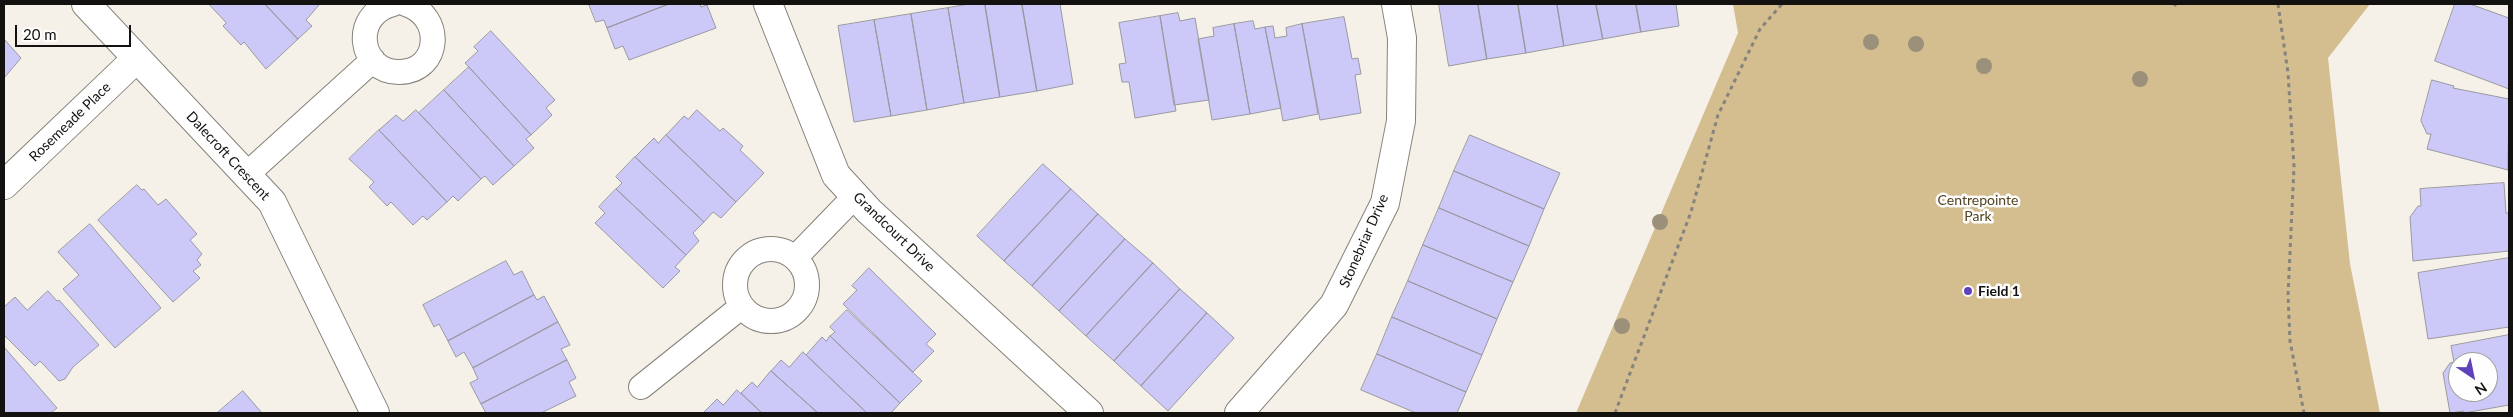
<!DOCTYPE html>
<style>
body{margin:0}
#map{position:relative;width:2513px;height:417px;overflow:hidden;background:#f5f1e9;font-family:Lato,sans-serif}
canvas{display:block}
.frame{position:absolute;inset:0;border:5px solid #141210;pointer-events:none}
.north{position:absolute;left:2448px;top:352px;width:50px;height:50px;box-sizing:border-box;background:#fefefe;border:1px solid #a0a09f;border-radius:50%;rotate:146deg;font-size:14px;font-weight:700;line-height:20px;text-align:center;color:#141210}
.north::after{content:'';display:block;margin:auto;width:18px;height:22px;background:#5f42bb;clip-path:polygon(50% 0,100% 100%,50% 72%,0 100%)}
.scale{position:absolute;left:15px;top:25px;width:116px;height:22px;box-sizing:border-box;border:2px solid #141210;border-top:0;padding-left:6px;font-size:15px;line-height:18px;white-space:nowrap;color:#141210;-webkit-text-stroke:4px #fefefe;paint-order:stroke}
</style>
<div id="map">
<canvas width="2513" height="417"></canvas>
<div class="frame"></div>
<div class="north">N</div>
<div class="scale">20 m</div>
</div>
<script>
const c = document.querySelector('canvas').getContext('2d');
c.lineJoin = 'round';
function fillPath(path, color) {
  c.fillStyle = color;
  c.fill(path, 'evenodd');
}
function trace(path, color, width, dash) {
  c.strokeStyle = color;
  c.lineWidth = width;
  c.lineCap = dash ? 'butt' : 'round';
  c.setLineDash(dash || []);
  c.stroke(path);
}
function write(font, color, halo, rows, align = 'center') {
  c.font = font + ' Lato,sans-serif';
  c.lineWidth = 5;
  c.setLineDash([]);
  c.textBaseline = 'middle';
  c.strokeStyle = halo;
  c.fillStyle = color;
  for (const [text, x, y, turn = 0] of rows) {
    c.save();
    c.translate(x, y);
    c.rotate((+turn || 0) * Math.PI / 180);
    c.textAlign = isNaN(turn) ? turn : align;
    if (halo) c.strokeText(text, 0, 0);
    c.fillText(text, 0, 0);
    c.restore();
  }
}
const green = new Path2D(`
 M1733,4H2370L2328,58L2350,264L2380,413H1576L1738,33Z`);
const building = new Path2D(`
 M209,4H265L298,39L266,69L244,42L241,45L223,26L226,23Z
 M265,4H318L319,5L306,20L312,26L298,39Z
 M589,4H669L607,28L604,20L596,22Z
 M669,4H700L701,7L707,5L716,28L629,60L623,46L615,49L607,28Z
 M969,4H985L1000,97L964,103L948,8Z
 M985,4H1022L1037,91L1000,97Z
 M1022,4H1060L1073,84L1037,91Z
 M1439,4H1478L1487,59L1449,66Z
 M1478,4H1518L1526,53L1487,59Z
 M1518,4H1557L1564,46L1526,53Z
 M1557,4H1596L1603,39L1564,46Z
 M1596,4H1636L1641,32L1603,39Z
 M1636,4H1676L1679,26L1641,32Z
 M2455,4H2470L2509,18V89L2435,61Z
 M948,8L964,103L927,110L911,14Z
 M1178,13L1180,21L1195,18L1209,100L1174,105L1160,16Z
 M911,14L927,110L891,116L874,20Z
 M1160,16L1176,111L1135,118L1129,82H1122L1119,64L1126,63L1119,23Z
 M1344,17L1352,59L1358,58L1361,74L1355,75L1361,113L1320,120L1302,24Z
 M874,20L891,116L854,122L838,26Z
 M1253,21L1255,29L1265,27L1281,108L1250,114L1234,24Z
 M1234,24L1250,114L1212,120L1198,39L1214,36L1213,28Z
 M1302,24L1318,114L1283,121L1265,27L1273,26L1275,38L1287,36L1286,28Z
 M491,31L555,100L546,108L552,115L531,135L465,63L478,51L474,47Z
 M4,39L21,58L4,78Z
 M469,67L531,135L526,139L534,148L514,166L444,90Z
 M2432,80L2454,86L2453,88L2509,99L2508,170L2427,149L2431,134H2427L2421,121Z
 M444,90L514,166L493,185L485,176L481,179L419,113Z
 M416,110L481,179L458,201L453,196L447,202L379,130L396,115L403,121Z
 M697,110L720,131L723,128L743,146L740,150L764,173L736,202L666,135L684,116L688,119Z
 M379,130L447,202L427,220L423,216L413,225L391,202L387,206L369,187L374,182L349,159Z
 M666,135L736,202L721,218L713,212L704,222L635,157L654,138L658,143Z
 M1470,135L1560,173L1544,209L1454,171Z
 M635,157L704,222L693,233L699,241L686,255L616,189L622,183L616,177Z
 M1043,164L1071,189L1004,261L977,236Z
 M1454,171L1544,209L1529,246L1439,208Z
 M2504,183L2506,213H2509V251L2413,261L2410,217L2418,206H2421L2420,189Z
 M137,185L142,190L144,189L158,205L166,199L197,234L190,240L202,254L197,260L201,265L193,271L200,278L173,302L98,220Z
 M616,189L686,255L675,267L680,271L663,288L595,223L605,213L599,207Z
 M1071,189L1098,214L1032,286L1004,261Z
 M1439,208L1529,246L1513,282L1423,245Z
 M1098,214L1125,239L1059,311L1032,286Z
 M90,224L161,308L115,348L63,289L79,275L58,252Z
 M1125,239L1153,263L1086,336L1059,311Z
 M1423,245L1513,282L1497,319L1408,281Z
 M2509,258V327L2428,339L2418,273Z
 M506,261L514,275L522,271L534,295L448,341L439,324L434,327L423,305Z
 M1153,263L1180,289L1114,361L1086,336Z
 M869,268L936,334L926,344L934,351L913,372L843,304L857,290L852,286Z
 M1408,281L1497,319L1482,355L1392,317Z
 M1180,289L1207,313L1141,386L1114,361Z
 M48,291L57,301L59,300L99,345L73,367L65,379L59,381L40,361L35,366L4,335V307L15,297L27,310Z
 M534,295L537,300L544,296L558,322L473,368L464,352L456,357L448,341Z
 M847,310L922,381L900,403L830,336L835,332L830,327Z
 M1207,313L1234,338L1168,411L1141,386Z
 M1392,317L1482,355L1466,392L1377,354Z
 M558,322L570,345L561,349L567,360L481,404L470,383L478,379L473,368Z
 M2509,335V405L2464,413V411L2450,413L2443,373L2450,363L2454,362L2451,346ZM2458,362H2488V392H2458Z
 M830,336L900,403L891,413H867L806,355L822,337L826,341Z
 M4,347L57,408L51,413H4Z
 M803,352L806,355L867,413H818L771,371L781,360L789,367Z
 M1377,354L1466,392L1457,413H1416L1361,390Z
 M567,360L576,378L569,382L576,396L541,413H486L481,404Z
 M771,371L818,413H762L741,393L752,382L757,387Z
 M737,390L762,413H703L717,399L723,405Z
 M243,391L262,413H217Z`);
const path = new Path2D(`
 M2278,4L2288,73L2294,167L2288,295L2290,341L2304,413
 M2174,6L2176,4
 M1615,413L1691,212L1718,115L1760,29L1782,4`);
const service = new Path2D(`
 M393,4C351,14 358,73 400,72C441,71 444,16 406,4
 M246,175L373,60
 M735 285a36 36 0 1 1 72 0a36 36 0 1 1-72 0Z
 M795,258L855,196
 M641,387L741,307`);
const minor = new Path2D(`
 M86,4L272,202L375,413
 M768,4L836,175L869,211L1089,413
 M4,185L136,59
 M1239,413L1334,305L1385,203L1401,121L1402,38L1396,4`);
const trees = [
 [1871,42],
 [1916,44],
 [1984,66],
 [2140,79],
 [1660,222],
 [1622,326]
];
const markers = [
 [1968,291,5,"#5f42bb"]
];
const streetNames = [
 ["Rosemeade Place",70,122,-44],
 ["Dalecroft Crescent",228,156,47],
 ["Grandcourt Drive",894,232,44],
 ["Stonebriar Drive",1364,241,-66]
];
const parkNames = [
 ["Centrepointe",1978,200],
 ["Park",1978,216]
];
const poiNames = [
 ["Field 1",1978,291]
];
fillPath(green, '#d4bd8f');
fillPath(building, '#ccc8f7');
trace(building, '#9999a1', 1);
trace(service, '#85827a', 26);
trace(minor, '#85827a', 30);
trace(path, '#86837e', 3, [4, 4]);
trace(service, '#fff', 24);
trace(minor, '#fff', 28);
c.fillStyle = '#9b917a';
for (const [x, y] of trees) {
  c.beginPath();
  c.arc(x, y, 8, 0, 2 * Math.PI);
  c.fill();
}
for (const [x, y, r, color] of markers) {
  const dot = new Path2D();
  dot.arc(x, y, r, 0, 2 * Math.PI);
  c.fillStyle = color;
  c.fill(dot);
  trace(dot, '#fefefe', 2);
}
write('14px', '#141210', '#fefefe', streetNames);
write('14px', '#52421f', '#fefefe', parkNames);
write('bold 14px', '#141210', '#fefefe', poiNames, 'left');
</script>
